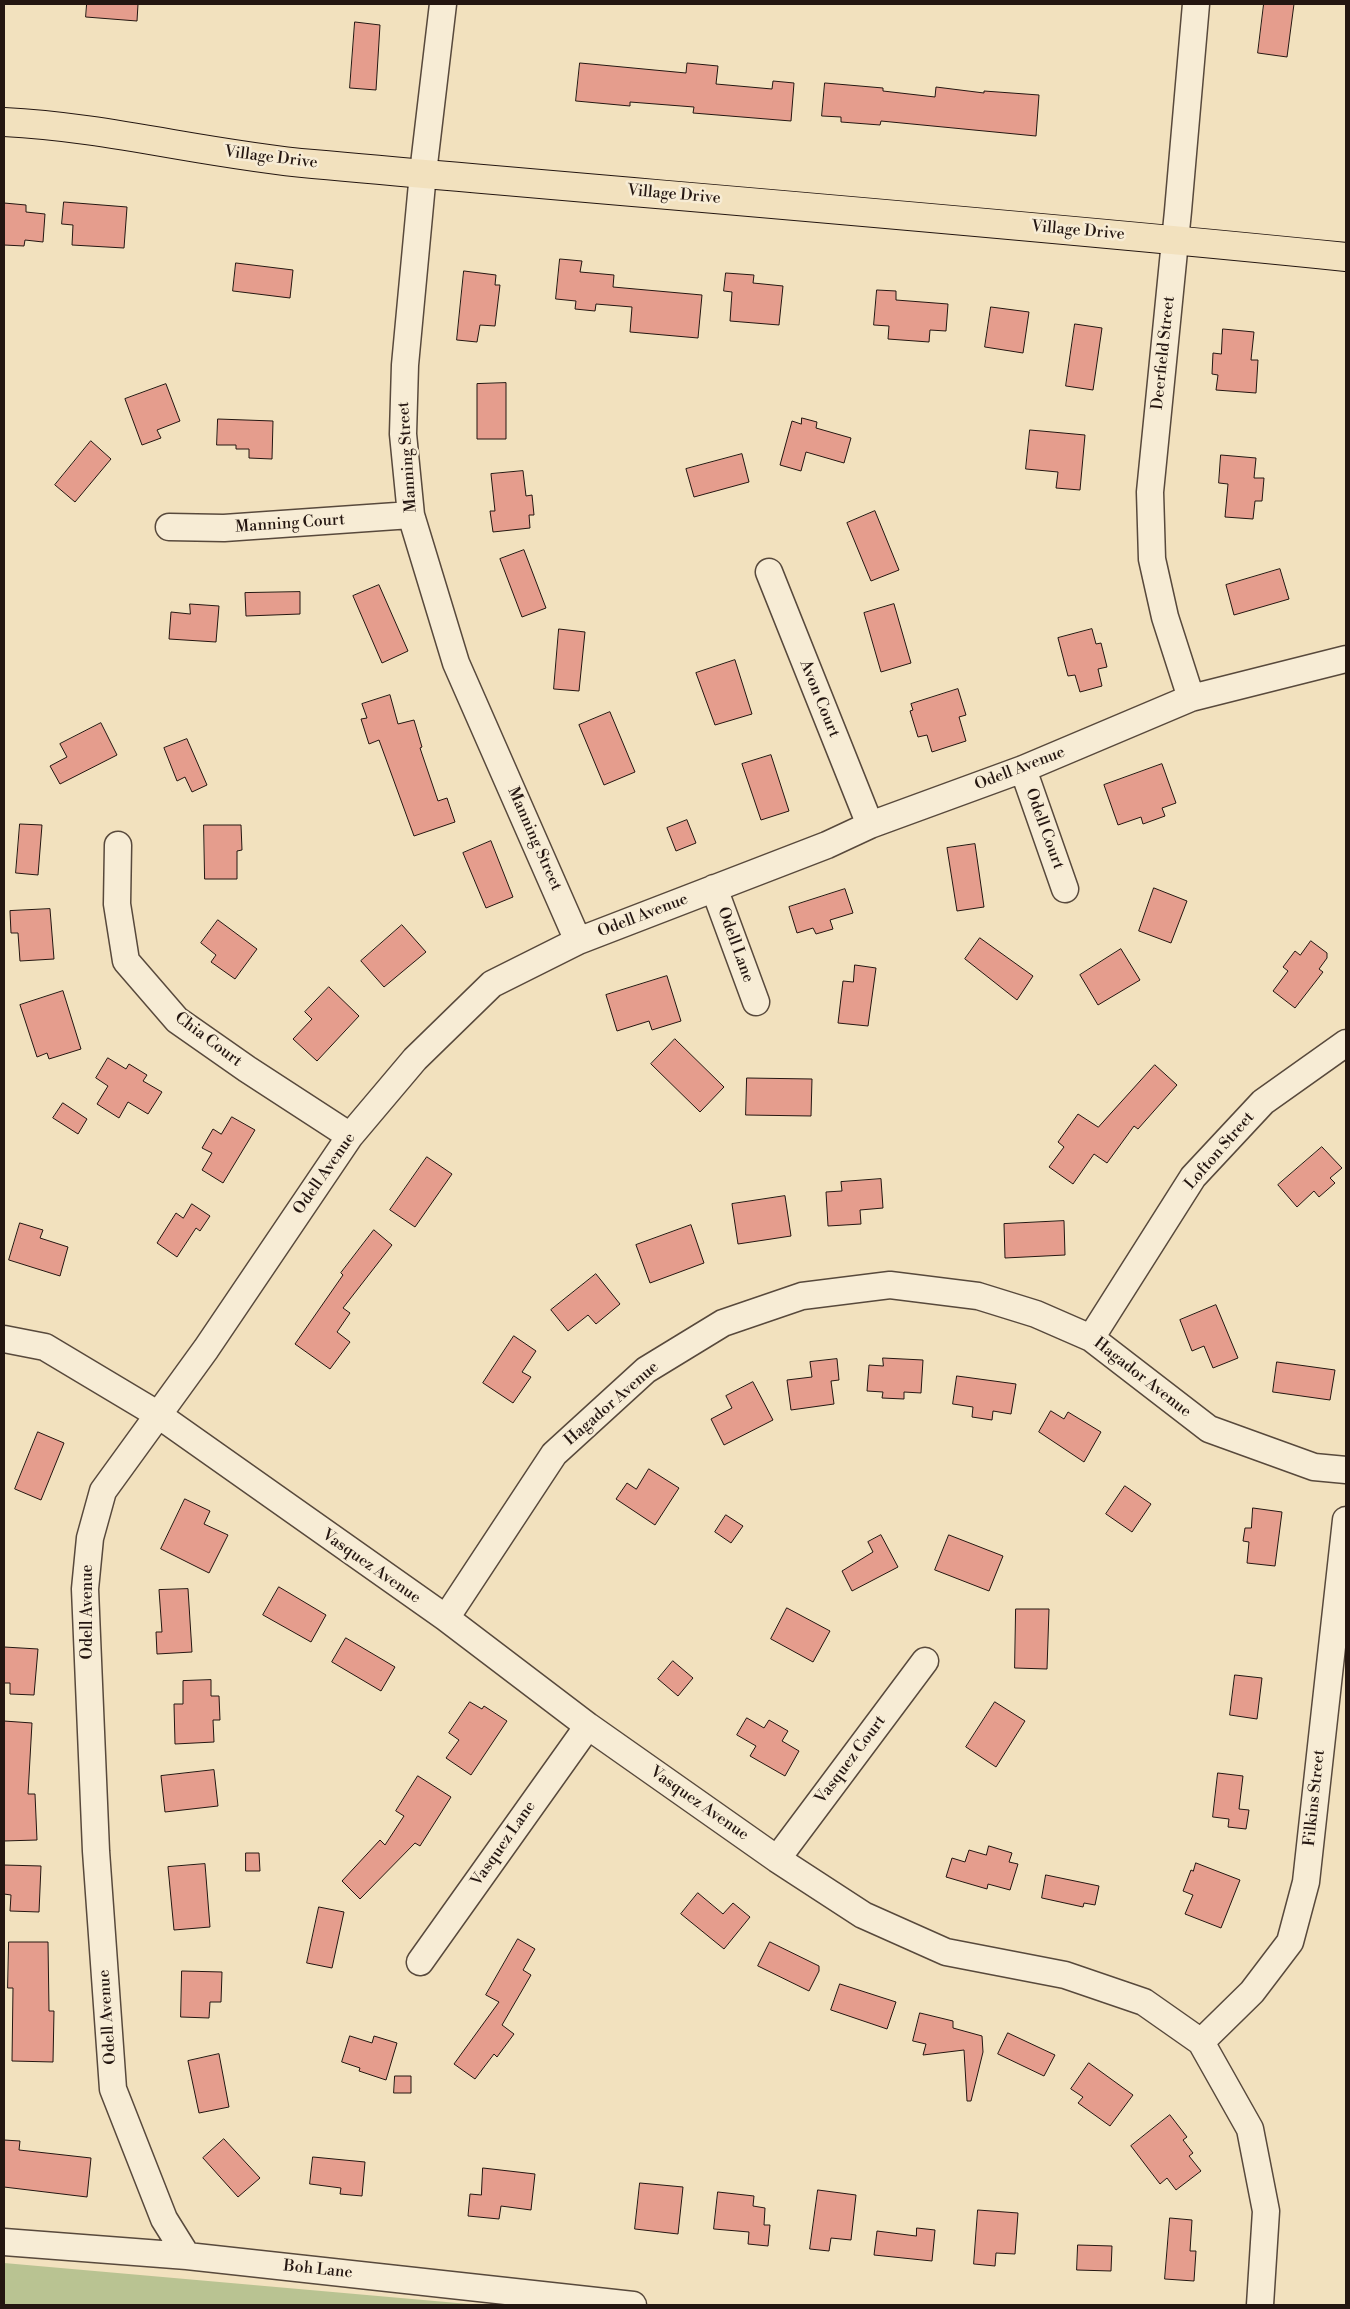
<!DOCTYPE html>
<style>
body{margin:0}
#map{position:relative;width:1350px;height:2309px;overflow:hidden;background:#f2e1be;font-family:"Libre Bodoni",serif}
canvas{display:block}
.frame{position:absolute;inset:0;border:5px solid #241611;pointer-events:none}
</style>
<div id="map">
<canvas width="1350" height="2309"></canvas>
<div class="frame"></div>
</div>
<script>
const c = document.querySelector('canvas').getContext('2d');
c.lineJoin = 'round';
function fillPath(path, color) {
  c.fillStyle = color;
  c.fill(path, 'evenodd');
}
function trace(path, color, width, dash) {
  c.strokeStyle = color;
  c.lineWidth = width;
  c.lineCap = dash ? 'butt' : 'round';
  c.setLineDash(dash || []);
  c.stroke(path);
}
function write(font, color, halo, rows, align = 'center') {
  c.font = font + ' "Libre Bodoni",serif';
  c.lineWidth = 5;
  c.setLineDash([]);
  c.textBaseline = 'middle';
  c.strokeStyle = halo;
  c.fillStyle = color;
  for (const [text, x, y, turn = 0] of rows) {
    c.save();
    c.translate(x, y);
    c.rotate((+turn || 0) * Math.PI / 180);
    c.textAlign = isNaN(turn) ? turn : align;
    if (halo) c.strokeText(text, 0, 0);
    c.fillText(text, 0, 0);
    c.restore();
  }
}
const green = new Path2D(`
 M4,2263L480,2305H4Z`);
const building = new Path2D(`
 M87,4H138L137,21L86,17Z
 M1264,4H1294L1287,57L1258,53Z
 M355,22L380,25L376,90L350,88Z
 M580,63L686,73L687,63L718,66L716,84L772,89L773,81L794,83L791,121L693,113L694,107L630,102V106L576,101Z
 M825,83L883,88V91L935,97L936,87L984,93V91L1039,95L1036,136L881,121L880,125L841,122V117L822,116Z
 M64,202L127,207L124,248L72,245L73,225L62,224Z
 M4,203L26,205V212L45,214L43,242L25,240L24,246L4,245Z
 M560,259L582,261L580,272L614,275L613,287L702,295L698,338L630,332L632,307L596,304L595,311L575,309L576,301L556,299Z
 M236,263L293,270L290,298L233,291Z
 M464,271L496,275L495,285H500L495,326L480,325L477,342L457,340Z
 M726,273L754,275L753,283L783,286L779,325L730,321L732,292L724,291Z
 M877,290L896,291V300L948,304L946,331L930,330L929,342L888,339L889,326L874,325Z
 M991,307L1029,312L1023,353L985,347Z
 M1075,324L1102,328L1093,390L1066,386Z
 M1223,329L1254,332L1251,360H1258L1256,393L1216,390L1218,375L1212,374L1213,353L1221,354Z
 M506,383V439H477V384Z
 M166,384L180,421L157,430L161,438L142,445L125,399Z
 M802,418L817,422L816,428L851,438L844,463L806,452L801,471L780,465L792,421L801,424Z
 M218,419L273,421L272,459L249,458V449H236V445H217Z
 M1030,430L1085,435L1080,490L1056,488L1058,472L1026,469Z
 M91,441L111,459L75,502L55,485Z
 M742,454L749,482L694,497L686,469Z
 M1221,455L1256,458L1254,478H1264L1262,501H1255L1253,519L1225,517L1228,484L1219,483Z
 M523,471L526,496L532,495L534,515H529L530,528L493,532L490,511H495L491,474Z
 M875,511L899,570L871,581L847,523Z
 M524,550L546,608L522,617L500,559Z
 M1280,569L1289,599L1234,615L1226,585Z
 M379,585L408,651L382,663L353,596Z
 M300,592V614L246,616L245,593Z
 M190,604L219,606L216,642L169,639L171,612L190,614Z
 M894,604L911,663L881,672L864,613Z
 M559,629L585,632L579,691L554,689Z
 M1092,629L1096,644L1101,643L1107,667L1098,669L1102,686L1080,692L1075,675L1068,676L1058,638Z
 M735,660L752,714L715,725L696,673Z
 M958,689L966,715L959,717L966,741L932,752L927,735L918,737L910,711L913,710L911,704Z
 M390,695L398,724L414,720L422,747L420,748L438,801L447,798L455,822L414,836L379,740L369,744L361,719L367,718L362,704Z
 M610,712L635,772L604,785L579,725Z
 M101,723L117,755L60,784L50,766L67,757L60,744Z
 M187,739L207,785L192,792L185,777L177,781L164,748Z
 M771,755L789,811L761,820L742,764Z
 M1162,764L1176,803L1162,808L1165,816L1143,824L1141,817L1118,825L1104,785Z
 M687,820L696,843L676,851L667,828Z
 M20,824L42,825L38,875L16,873Z
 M204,825H241L242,850L237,851V879H205Z
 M491,841L513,897L486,908L463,853Z
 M975,844L984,907L957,911L947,848Z
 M1154,888L1187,901L1171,943L1139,931Z
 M845,889L853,913L830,920L833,929L816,934L813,928L797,933L789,907Z
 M50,909L54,959L20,961L18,933H11L10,911Z
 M218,920L257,949L235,979L211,962L216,955L201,943Z
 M402,925L426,952L384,987L361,961Z
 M980,938L1033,976L1017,1000L965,959Z
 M1311,941L1327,953V958L1319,969L1323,972L1295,1008L1273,991L1288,971L1283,967L1295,951L1300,955Z
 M1121,949L1140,980L1098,1005L1080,975Z
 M855,965L876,968L868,1026L838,1023L843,981L853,982Z
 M667,976L681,1021L652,1030L649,1021L617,1031L606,995Z
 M329,987L359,1016L317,1061L293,1039L312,1019L305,1012Z
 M63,991L81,1049L49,1059L47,1053L37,1057L20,1005Z
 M675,1039L724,1087L700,1112L651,1064Z
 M108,1058L126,1069L129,1064L147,1075L143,1081L162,1092L148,1114L128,1102L119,1118L97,1104L108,1086L96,1078Z
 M1155,1065L1177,1085L1138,1129L1134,1126L1107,1163L1094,1154L1073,1184L1049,1167L1064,1147L1058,1142L1078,1114L1098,1127Z
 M747,1078L812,1079L811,1116L746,1115Z
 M63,1103L87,1119L78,1134L53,1118Z
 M232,1117L255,1130L223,1183L202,1170L212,1153L202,1148L213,1129L221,1134Z
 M1322,1147L1342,1168L1330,1178L1335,1183L1319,1197L1314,1191L1297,1207L1278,1185Z
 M427,1157L452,1174L415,1227L390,1210Z
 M881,1179L883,1208L860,1210L861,1224L828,1226L826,1192L842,1191L841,1182Z
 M785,1196L791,1236L738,1244L732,1204Z
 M192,1204L210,1216L200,1231L196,1228L177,1257L157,1243L176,1213L183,1218Z
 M1064,1221L1065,1255L1005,1258L1004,1224Z
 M20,1223L43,1230L40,1238L68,1247L60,1276L9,1260Z
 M691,1225L704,1263L650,1283L636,1245Z
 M374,1230L392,1245L343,1308L350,1313L337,1332L350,1342L330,1369L295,1344L343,1275L341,1273Z
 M596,1274L620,1304L596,1324L588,1315L568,1331L551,1310Z
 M1216,1305L1238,1358L1213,1368L1204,1346L1192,1351L1180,1320Z
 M514,1336L536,1351L522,1372L531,1377L513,1403L483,1383Z
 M883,1358L923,1360L921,1393L904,1392V1399L882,1398L883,1392L867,1391L869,1365L883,1366Z
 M837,1359L839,1380L831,1381L834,1404L791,1410L787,1380L812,1377L810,1362Z
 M1277,1362L1335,1370L1330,1400L1273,1392Z
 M957,1376L1016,1384L1011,1414L993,1411L992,1420L972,1417L973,1407L953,1404Z
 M753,1382L773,1420L724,1445L711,1419L732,1408L726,1396Z
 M1051,1411L1064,1419L1068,1412L1101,1432L1084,1462L1039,1432Z
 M38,1432L64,1443L41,1500L15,1489Z
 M649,1469L679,1488L655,1525L616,1499L627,1483L636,1489Z
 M1125,1486L1151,1504L1132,1532L1106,1514Z
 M185,1499L210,1511L204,1524L228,1535L209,1573L161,1549Z
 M1253,1508L1282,1512L1275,1566L1247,1563L1249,1542L1243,1541L1245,1528H1251Z
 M726,1515L743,1526L731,1543L715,1532Z
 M881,1535L898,1567L852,1591L842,1571L873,1552L868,1542Z
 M949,1535L1003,1556L989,1591L935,1570Z
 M279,1587L326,1615L311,1642L263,1615Z
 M188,1589L192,1652L157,1654L156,1632H162L159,1590Z
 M787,1608L830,1631L813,1662L771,1639Z
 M1016,1609H1049L1047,1669L1015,1668Z
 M346,1638L395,1667L381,1691L332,1662Z
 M4,1647L38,1649L34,1695L10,1694V1683H4Z
 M673,1661L693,1678L678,1696L658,1679Z
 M1235,1675L1262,1678L1257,1719L1230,1715Z
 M211,1680V1696H219L220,1720H213L214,1742L175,1744L174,1704H183V1681Z
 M470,1702L482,1709L484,1706L507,1721L471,1775L446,1758L459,1740L449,1733Z
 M995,1702L1025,1721L996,1767L966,1747Z
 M747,1718L764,1728L769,1720L788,1731L782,1741L799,1751L785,1776L750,1756L756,1746L737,1735Z
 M4,1721L32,1723L28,1794H35L37,1840L4,1841Z
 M214,1770L218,1806L165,1812L161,1776Z
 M1218,1773L1243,1776L1239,1809L1249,1810L1246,1829L1228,1827L1229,1819L1213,1817Z
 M418,1776L451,1797L420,1846L415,1843L360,1899L342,1881L380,1840L385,1845L404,1816L396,1811Z
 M989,1846L1012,1853L1009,1862L1018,1864L1010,1890L988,1884L987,1889L946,1877L952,1858L965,1862L969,1850L986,1855Z
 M246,1853H259L260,1871H246Z
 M1196,1863L1240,1880L1221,1928L1185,1914L1193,1895L1183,1891L1191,1870L1193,1871Z
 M205,1864L210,1927L174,1930L168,1867Z
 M4,1865L41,1866L39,1912L10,1911L11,1895L4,1894Z
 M1046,1875L1099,1886L1095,1905L1084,1903L1083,1907L1042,1898Z
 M698,1893L723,1914L733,1903L750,1917L724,1949L681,1914Z
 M319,1907L344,1912L332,1968L307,1963Z
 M518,1939L535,1949L523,1970L531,1975L502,2025L514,2034L497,2057L494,2054L475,2079L454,2064L499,2002L486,1995Z
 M9,1942H48L49,2011H54L53,2062L12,2061L13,1988H8Z
 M770,1942L819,1966V1971L809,1991L758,1966Z
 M182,1971L222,1972L221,2002H210L209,2018L181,2017Z
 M840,1984L896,2002L887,2029L831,2010Z
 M920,2013L953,2021V2028L982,2036L983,2052L971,2101H967L964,2050L923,2055L926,2044L913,2041Z
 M1008,2033L1055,2055L1044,2076L998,2054Z
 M350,2036L372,2043L374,2036L397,2043L386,2080L359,2071L360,2068L342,2062Z
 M219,2054L229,2107L199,2113L188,2061Z
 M1089,2063L1133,2095L1110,2126L1078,2103L1083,2097L1071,2089Z
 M395,2076H411V2093H394Z
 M1170,2115L1187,2137L1183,2140L1193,2153L1189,2156L1201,2171L1176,2190L1167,2178L1160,2184L1131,2146Z
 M224,2139L260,2178L238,2197L203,2158Z
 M4,2140L20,2141L19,2150L91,2158L87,2197L4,2187Z
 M313,2157L365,2162L362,2196L340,2194L341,2188L310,2184Z
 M483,2168L535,2174L531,2210L501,2206L499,2219L468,2216L470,2194L481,2195Z
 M640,2183L683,2187L678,2234L635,2229Z
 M818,2190L856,2195L851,2240L831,2238L829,2251L810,2249Z
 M718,2192L754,2196L753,2206L765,2208L764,2225H770L768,2246L748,2244L749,2232L714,2229Z
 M978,2210L1018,2213L1015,2254L996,2253L995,2266L974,2264Z
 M1170,2218L1192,2220L1190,2251H1196L1194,2281L1165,2279Z
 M917,2228L935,2230L932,2261L874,2255L877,2231L916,2236Z
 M1078,2245L1112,2246L1111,2271L1077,2270Z`);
const minor = new Path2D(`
 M443,4L423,173L405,365L403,434L411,515L456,663L578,941
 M169,527L224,528L411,515
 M769,572L870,825
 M1191,698L1165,617L1152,559L1150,492L1178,211L1196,4
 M1023,769L1065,889
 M118,845L117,904L126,961L177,1020L247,1069L350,1136
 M714,888L756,1002
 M1091,1338L1193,1177L1263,1102L1346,1043
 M4,1339L45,1347L157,1414L446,1618L588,1726L777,1859L863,1915L946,1952L1065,1975L1144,2002L1201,2042L1250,2129L1266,2211L1260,2305
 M446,1618L554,1454L646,1370L723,1323L802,1296L890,1285L978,1296L1036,1314L1091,1338L1209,1429L1314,1467L1346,1470
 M777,1859L925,1661
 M420,1962L588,1726
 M1201,2042L1252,1992L1290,1942L1306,1882L1346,1520
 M4,2242L187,2256L633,2305
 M187,2256L164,2219L113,2089L96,1851L85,1589L90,1538L103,1491L206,1349L350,1136L415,1059L492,984L578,941L827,845L870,825L1023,769L1191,698L1346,659`);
const major = new Path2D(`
 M4,122C108,127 209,155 313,164C657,195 1002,222 1346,257`);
const streetNames = [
 ["Village Drive",271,158,7],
 ["Village Drive",674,195,5],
 ["Village Drive",1078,231,5],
 ["Deerfield Street",1164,353,-84],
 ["Manning Street",408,457,-94],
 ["Manning Court",290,524,-4],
 ["Avon Court",819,699,68],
 ["Odell Avenue",1020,769,-21],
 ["Odell Court",1044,829,70],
 ["Manning Street",534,839,66],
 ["Odell Avenue",643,916,-21],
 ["Odell Lane",735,945,70],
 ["Chia Court",208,1040,37],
 ["Lofton Street",1220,1151,-49],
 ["Odell Avenue",325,1174,-55],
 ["Hagador Avenue",1142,1378,38],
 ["Hagador Avenue",612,1404,-41],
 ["Vasquez Avenue",371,1567,35],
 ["Odell Avenue",88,1612,-90],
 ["Vasquez Court",851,1760,-53],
 ["Filkins Street",1315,1798,-84],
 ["Vasquez Avenue",699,1804,35],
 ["Vasquez Lane",504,1844,-55],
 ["Odell Avenue",108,2017,-94],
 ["Boh Lane",318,2270,6]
];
fillPath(green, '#b9c392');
fillPath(building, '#e59d8d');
trace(building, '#241611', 1);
trace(minor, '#58493c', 29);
trace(major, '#241611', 30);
trace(minor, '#f7ecd5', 26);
trace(major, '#f2e1be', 28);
write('16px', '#241611', '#f7ecd5', streetNames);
</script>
